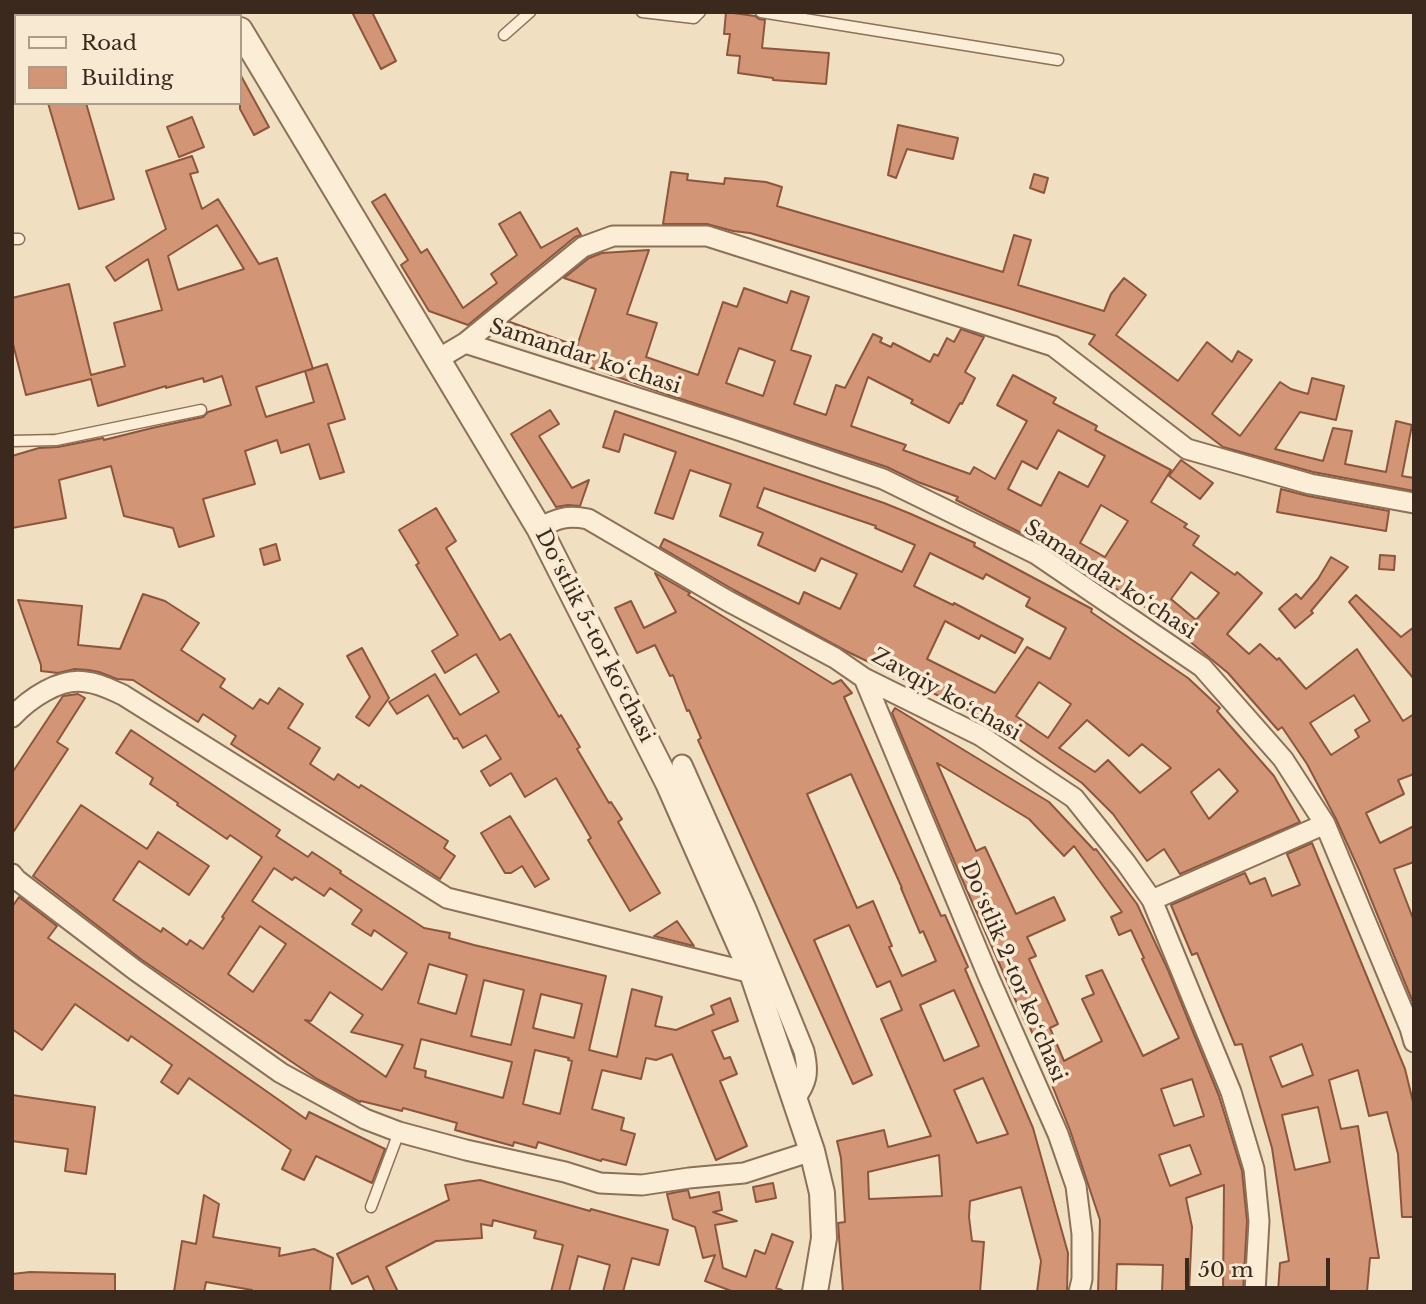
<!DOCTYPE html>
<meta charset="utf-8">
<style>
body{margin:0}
#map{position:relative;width:1426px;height:1304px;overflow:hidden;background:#f1dfc2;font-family:"Libre Baskerville",serif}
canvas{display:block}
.frame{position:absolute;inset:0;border:14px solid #3b291d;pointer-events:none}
.legend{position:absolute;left:14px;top:14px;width:228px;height:91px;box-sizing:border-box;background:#f8ead2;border:2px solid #ac9d8a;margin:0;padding:9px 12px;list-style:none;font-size:21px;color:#3b291d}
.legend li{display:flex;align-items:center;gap:14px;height:35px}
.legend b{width:35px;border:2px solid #ac9d8a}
.scale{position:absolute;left:1185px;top:1258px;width:145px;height:32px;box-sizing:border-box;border:4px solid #3b291d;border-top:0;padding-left:9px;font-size:21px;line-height:24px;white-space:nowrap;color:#3b291d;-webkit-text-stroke:5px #f8ead2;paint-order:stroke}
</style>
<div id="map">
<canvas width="1426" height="1304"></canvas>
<div class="frame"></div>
<ul class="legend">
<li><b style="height:9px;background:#fbedd6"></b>Road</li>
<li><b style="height:19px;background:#d29575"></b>Building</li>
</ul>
<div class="scale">50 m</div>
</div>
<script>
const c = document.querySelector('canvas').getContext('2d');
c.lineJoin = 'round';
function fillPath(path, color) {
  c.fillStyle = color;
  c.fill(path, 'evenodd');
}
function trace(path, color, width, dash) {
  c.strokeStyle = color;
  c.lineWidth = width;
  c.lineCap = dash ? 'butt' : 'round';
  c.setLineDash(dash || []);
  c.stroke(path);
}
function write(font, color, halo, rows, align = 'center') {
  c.font = font + ' "Libre Baskerville",serif';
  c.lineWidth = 7;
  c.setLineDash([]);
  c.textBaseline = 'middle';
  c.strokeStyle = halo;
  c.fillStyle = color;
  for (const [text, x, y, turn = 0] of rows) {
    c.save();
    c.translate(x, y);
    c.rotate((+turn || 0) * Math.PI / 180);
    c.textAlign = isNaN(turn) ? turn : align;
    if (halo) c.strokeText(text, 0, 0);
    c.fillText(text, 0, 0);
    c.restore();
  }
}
const building = new Path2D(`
 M352,12H372L396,61L381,69Z
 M726,12L755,16L759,19L765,20L762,48L829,53L826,84L773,80V78L738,73L740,56L727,55L730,34H724Z
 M240,74L269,127L254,135L240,109Z
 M48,103H86L114,199L79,209Z
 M192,117L204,147L179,157L167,127Z
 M898,125L958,138L953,159L907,149L896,178L888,175Z
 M192,156L198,172L190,174L202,209L218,199L259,264L277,258L313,369L305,371L327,364L345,419L328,424L344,472L320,479L309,444L281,453L277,440L245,451L255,484L203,499L214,536L179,547L173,528L124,516L111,466L59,480L66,518L12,528V456L39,448L58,447L103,438L104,440L152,428L203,417L208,412L231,405L222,376L204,382L203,378L166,388V386L98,406L91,379L26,395L12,340V298L69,284L91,375L125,366L114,323L162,310L148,259L115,281L106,267L166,229L146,171ZM217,225L244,269L178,290L168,256ZM305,371L314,402L266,417L256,387Z
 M671,172L688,174L687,180L724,184L725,178L766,182L782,187L777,206L1003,272L1014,235L1031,240L1018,285L1104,311L1111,294L1124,278L1146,295L1116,335L1178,381L1207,342L1232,362L1238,351L1252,360L1212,414L1240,436L1280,382L1291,389L1308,394L1312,378L1344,386L1336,420L1300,412L1275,449L1323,461L1333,428L1352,431L1345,464L1386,472L1396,421L1412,425L1402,476L1414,478V491L1313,472L1223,447L1089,344L1095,335L1011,309L750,233L733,231L707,224H663Z
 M1034,174L1048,178L1044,193L1030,188Z
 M385,194L421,253L427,249L463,308L497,283L491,274L517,255L499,224L520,212L541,248L577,228L581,235L575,237L468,325L429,311L401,265L408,260L372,202Z
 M649,250L627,314L657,323L646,357L698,375L723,302L737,307L744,288L787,303L791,291L809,297L791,350L811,356L794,404L826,415L836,385L845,388L873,334L882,338L880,342L891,347L893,343L930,362L934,354L938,356L947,338L954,342L961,329L981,336L984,337L965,372L975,378L962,404L960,403L949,423L911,403L913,400L868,377L851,426L906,445L903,450L970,474L974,467L995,479L1027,421L997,405L1013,375L1056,398L1053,403L1097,426L1095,430L1171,470L1151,502L1187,524L1184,527L1199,536L1193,545L1235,575L1237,572L1262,593L1227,634L1249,654L1260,644L1277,660L1279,658L1306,689L1357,649L1403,721L1414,714V774L1398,780L1404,794L1366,813L1380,843L1414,826V862L1394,869L1414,921V1005L1360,872L1336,819L1307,764L1282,727L1278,730L1228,673L1159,616L1076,563L1041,543L956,500L958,497L918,482L887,467L666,394L495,334L510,322L577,346L596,289L564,278L589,258L602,253ZM739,348L775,361L763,396L726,383ZM1058,430L1105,456L1088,487L1059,472L1041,506L1008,489L1022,461L1037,469ZM1101,505L1128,521L1105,557L1080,543ZM1191,572L1219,593L1196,620L1171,599ZM1354,695L1370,721L1355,730L1359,737L1331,755L1310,723Z
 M550,410L559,424L539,436L572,488L589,480L580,506L568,505L556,507L511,434Z
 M615,411L884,503L911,514L975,543L974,546L1092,609L1091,612L1188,678L1220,708L1217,711L1274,776L1300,822L1180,874L1164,849L1147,861L1113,814L1082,783L995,723L846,651L734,590L660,547L664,539L799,604L804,592L840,609L857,574L821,558L815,571L758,545L763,533L720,516L731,484L690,470L673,519L655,513L676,452L624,434L619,452L603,447ZM764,488L876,526L875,528L915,545L902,572L757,507ZM930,553L983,579L986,574L1030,598L1026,606L1066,628L1050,659L1027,647L995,693L927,659L945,621L979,639L981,635L1015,653L1023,639L954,603L953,605L914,586ZM1039,682L1071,704L1048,738L1016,716ZM1087,720L1129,756L1142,744L1171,768L1140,793L1108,760L1095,772L1059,748ZM1219,769L1238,791L1209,819L1191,792Z
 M1181,460L1213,483L1200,499L1169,476Z
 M1281,489L1308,496L1389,511L1386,531L1277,512Z
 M436,508L456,541L446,548L500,640L510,634L559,717L561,715L580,747L577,749L609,803L611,802L622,819L618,822L660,893L630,911L588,840L591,838L556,778L525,797L511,773L490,786L481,771L501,759L486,735L463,748L457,738L454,739L428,695L397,714L389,702L435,674L460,715L499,692L476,654L445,673L432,651L458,635L416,565L419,563L399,530Z
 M276,544L280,560L264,565L260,549Z
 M1380,555L1395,556L1394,570L1379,569Z
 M1331,557L1348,567L1311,611L1313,613L1295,628L1279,609L1296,594L1301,599L1318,579Z
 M655,573L690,593L688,595L833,684L841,680L852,693L844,697L941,916L945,915L968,967L965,969L1033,1128L1068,1253L1067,1292H1037L1041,1261L1021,1187L970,1201L969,1217L972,1241L984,1242L980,1292H843L838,1223L845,1222L841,1158L837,1141L884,1130L888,1147L931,1136L881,1019L902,1010L890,981L877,987L849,925L814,940L872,1075L853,1084L698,740L701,738L689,710L687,711L673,675L670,676L655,645L637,653L615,608L631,601L644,628L676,612ZM851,774L902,888H901L920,933L923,931L936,961L902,976L889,947L892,946L873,901L857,908L807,794ZM954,990L979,1046L944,1061L920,1005ZM983,1078L1008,1134L977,1143L954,1090ZM939,1155L942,1196L869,1199L868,1172Z
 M143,594L165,601L199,623L181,650L225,679L220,687L253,709L260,699L268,704L279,688L303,704L288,728L320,748L310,764L334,780L338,774L359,788L361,785L448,841L444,848L455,856L440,879L231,744L236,736L203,714L198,722L133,680L117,679L99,672L88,670L75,669L58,673L41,671V665L18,600L82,606L78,645L120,649Z
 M1356,595L1401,637L1414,627V679L1349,602Z
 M362,648L389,698L369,726L356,717L370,697L347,656Z
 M78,694L85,698L57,742L68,749L12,834V773L63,696Z
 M895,708L1049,802L1094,850L1096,849L1137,904L1168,970L1219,1096L1242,1171L1247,1221L1243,1292H1223L1224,1185L1186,1198L1192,1227L1189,1292H1162L1163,1265L1117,1264L1116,1292H1098L1100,1220L1070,1130L1046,1070L1048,1069L1028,1023L1026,1024L957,868L892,713ZM937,763L1029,819L1064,856L1074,846L1122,912L1111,917L1119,935L1131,930L1144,958L1142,959L1179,1038L1143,1056L1102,970L1086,976L1094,994L1082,999L1102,1041L1064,1061L1050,1028L1058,1024L1029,959L1036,956L1027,937L1065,920L1054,897L1016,914L985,847L976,851ZM1192,1079L1204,1116L1174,1126L1161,1089ZM1190,1145L1201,1174L1170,1186L1159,1155Z
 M131,730L280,830L276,836L308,857L312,852L341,871L340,873L424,928L450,933L449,938L474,945L606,976L589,1050L617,1057L632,989L662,997L655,1026L676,1030L714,1014L711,1006L730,998L738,1021L712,1031L724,1059L730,1057L737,1074L720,1081L747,1146L716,1160L672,1054L656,1060L646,1058L641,1079L602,1070L592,1109L624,1118L621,1130L635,1134L626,1165L602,1159L601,1161L538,1142L536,1148L514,1142L513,1146L455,1130L457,1123L403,1108L402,1111L361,1101L360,1102L317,1079L142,960L33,876L81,805L147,849L158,832L209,866L189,895L139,861L113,900L161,932L163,928L187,945L190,940L203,949L224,918L222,917L262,857L230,835L227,839L177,805L178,803L150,784L153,778L116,753ZM274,868L292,880L295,877L324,896L330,888L362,910L352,924L371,936L374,930L407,953L382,990L252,901ZM260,926L286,944L253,992L228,974ZM429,964L467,975L456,1014L418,1003ZM484,980L524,990L511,1045L471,1036ZM330,992L363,1015L351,1032L403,1045L386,1077L305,1020L311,1021ZM541,994L582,1004L574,1038L533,1028ZM421,1039L512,1062L503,1098L425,1077L426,1071L414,1068ZM535,1050L569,1058L568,1060L572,1061L560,1114L523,1104Z
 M510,816L549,879L535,887L522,866L511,873H505L481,833Z
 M1312,843L1405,1069L1414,1106V1217H1402L1398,1154L1387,1112L1369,1116L1358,1070L1329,1080L1341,1129L1358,1126L1379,1258H1370L1367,1292H1329L1301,1288V1292H1278L1280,1263L1289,1261L1272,1148L1242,1044L1235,1045L1197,953L1192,955L1171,905L1245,873L1250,884L1265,878L1272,896L1300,885L1287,854ZM1302,1044L1313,1075L1282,1087L1270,1057ZM1318,1107L1330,1162L1295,1170L1282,1115Z
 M19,897L57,926L48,938L306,1119L309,1112L385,1149L372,1183L316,1156L304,1180L282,1169L291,1150L189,1078L178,1094L161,1082L172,1065L131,1036L128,1041L75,1004L42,1050L12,1029V907Z
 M677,921L694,946L654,936Z
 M12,1095L95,1107L86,1174L65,1171L68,1149L12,1141Z
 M480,1180L590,1211L591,1209L668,1230L659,1265L632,1258L623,1292H603L610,1265L578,1256L569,1292H551L563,1245L534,1238L536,1231L493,1220L492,1226L481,1224L482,1238L436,1241L386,1267L398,1292H375L368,1276L352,1284L337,1254L449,1200L445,1185Z
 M773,1183L776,1198L756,1202L753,1187Z
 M688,1190L690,1198L719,1192L722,1210L713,1212L737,1221L715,1225L723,1268L746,1277L755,1250L765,1254L772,1234L793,1242L776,1288L782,1290L781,1292H734L705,1281L715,1255L703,1258L695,1227L673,1219L667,1194Z
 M204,1195L219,1204L213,1237L280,1248L279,1256L314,1249L333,1258L330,1292H252V1290L206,1282L204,1292H174L182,1241L196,1244Z
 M30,1272L115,1274V1292H12V1274Z`);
const service = new Path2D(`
 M642,12L694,18L700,12
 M761,12L1058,60
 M504,35L530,12
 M12,239H19
 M12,441L56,440L201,410
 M371,1207L399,1132`);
const minor = new Path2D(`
 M465,343L735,429L883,479L1036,554L1202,667L1283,759L1325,824L1410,1028L1414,1042
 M438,359L465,343L583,247L613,236H707L1053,346L1187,449L1310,484L1414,503
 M539,528C558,518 567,515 588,519L728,601L835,658L864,678L981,736L1074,798L1126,863L1152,900L1231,1092L1254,1169L1259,1221L1255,1292
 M864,678L989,978L1058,1134L1076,1186L1082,1234V1279L1079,1292
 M12,717C29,699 60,677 86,682C99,683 112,690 123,695L447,898L752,973
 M682,765L747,911L804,1051C809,1073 807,1083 794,1100
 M12,874L17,880L135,970L281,1073L365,1119L399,1132L466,1150L565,1172L600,1183L642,1185L689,1178L744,1173L812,1151
 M1152,900L1325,824`);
const tertiary = new Path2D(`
 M240,30L539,528L668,783L752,973L812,1151L822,1193L824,1238L815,1292`);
const streetNames = [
 ["Samandar ko‘chasi",585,357,18],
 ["Samandar ko‘chasi",1110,580,33],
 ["Doʻstlik 5-tor koʻchasi",594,636,63],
 ["Zavqiy koʻchasi",946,695,29],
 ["Doʻstlik 2-tor koʻchasi",1013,972,67]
];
fillPath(building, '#d29575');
trace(building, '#8d563c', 2);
trace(service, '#8c7058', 13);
trace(minor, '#8c7058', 23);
trace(tertiary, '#8c7058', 28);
trace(service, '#fbedd6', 10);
trace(minor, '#fbedd6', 19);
trace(tertiary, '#fbedd6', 24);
write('21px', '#3b291d', '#f8ead2', streetNames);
</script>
